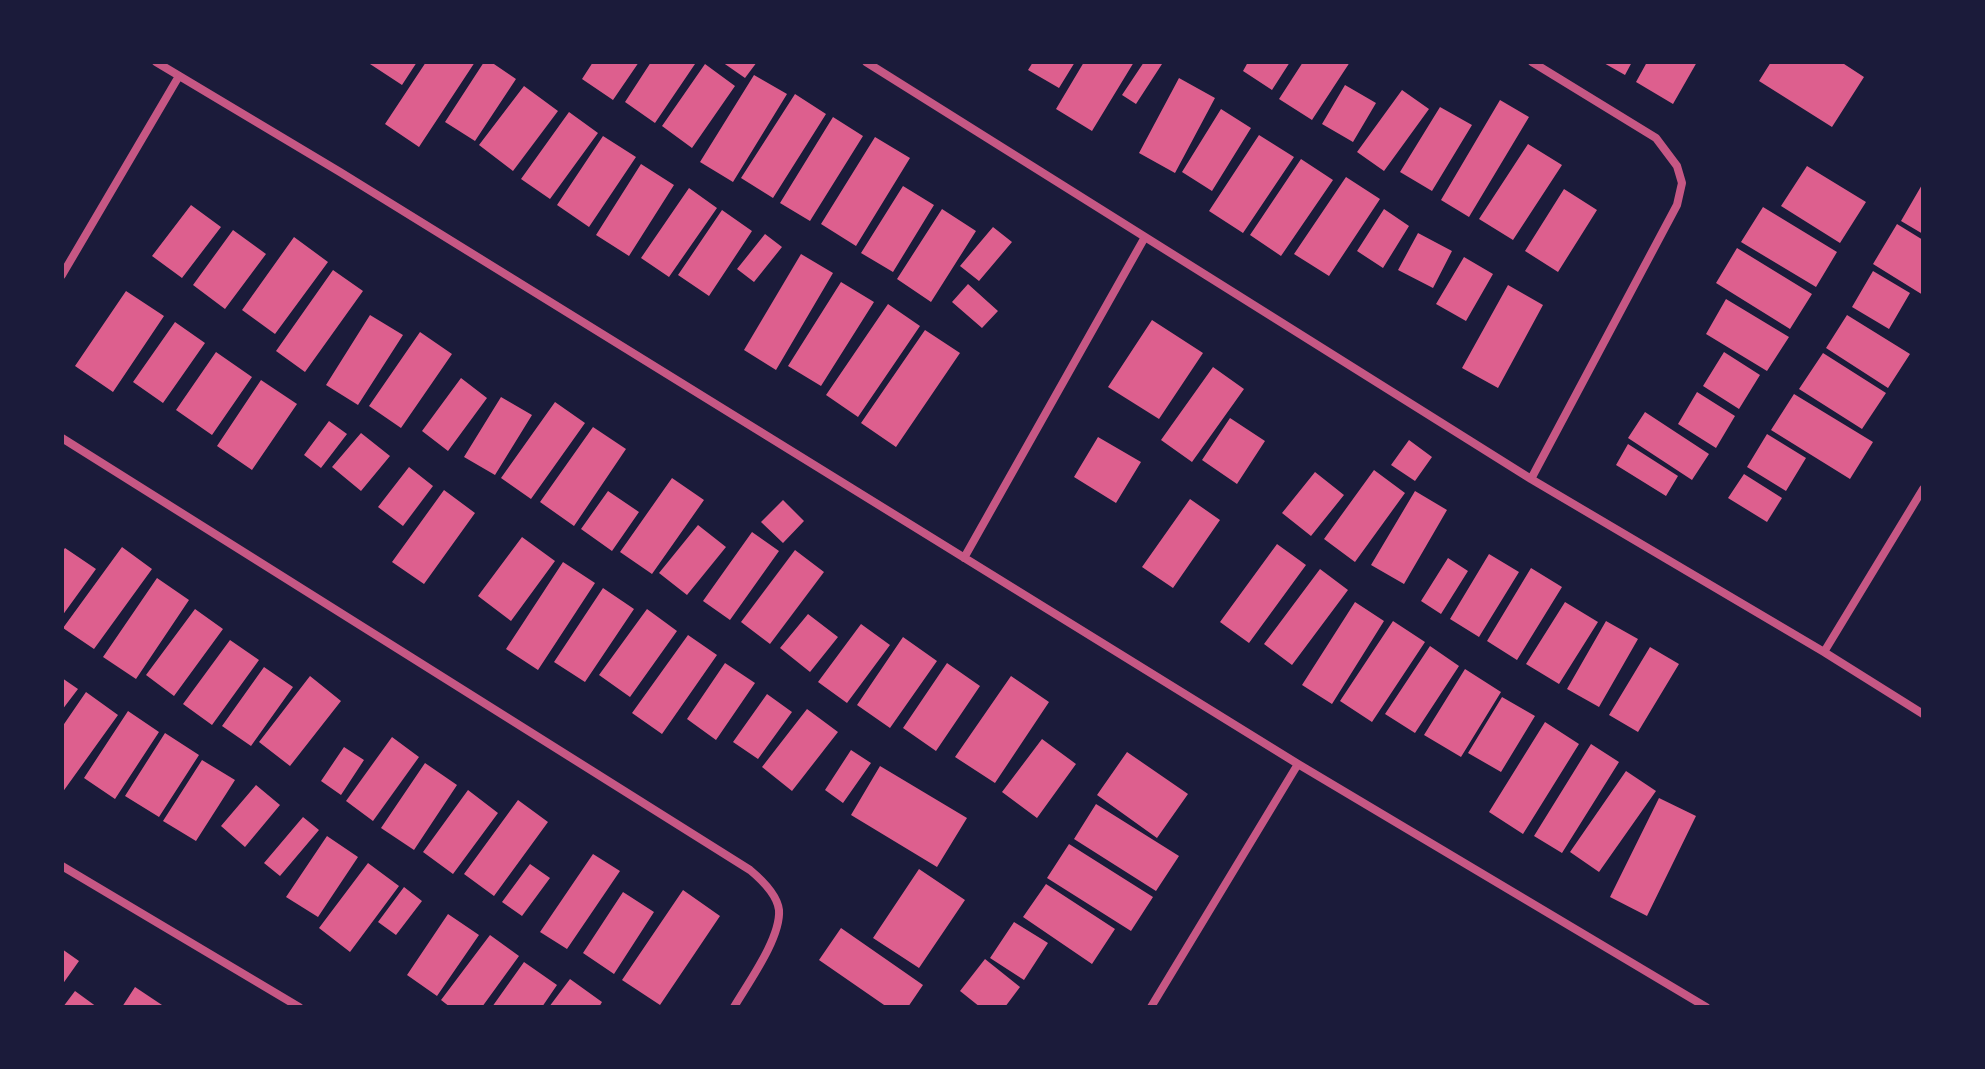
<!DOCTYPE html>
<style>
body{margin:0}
#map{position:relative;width:1985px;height:1069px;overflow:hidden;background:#1b1b3a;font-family:"Roboto Condensed",sans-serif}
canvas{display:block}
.frame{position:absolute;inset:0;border:64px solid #1b1b3a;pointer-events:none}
</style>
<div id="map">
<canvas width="1985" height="1069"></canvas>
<div class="frame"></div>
</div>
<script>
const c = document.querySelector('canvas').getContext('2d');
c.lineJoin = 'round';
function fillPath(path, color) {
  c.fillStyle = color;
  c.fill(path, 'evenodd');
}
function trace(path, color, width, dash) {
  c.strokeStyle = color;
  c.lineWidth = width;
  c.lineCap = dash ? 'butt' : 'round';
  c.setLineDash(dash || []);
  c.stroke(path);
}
const building = new Path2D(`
 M371,62H417L402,85L370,64Z
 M426,62H475L419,147L385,124Z
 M484,62H491L516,79L475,141L445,122Z
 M593,62H639L613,100L582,79Z
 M651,62H692L695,64L655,123L625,102Z
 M722,62H757L745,78Z
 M1033,62H1075L1059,88L1028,70Z
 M1084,62H1134L1092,131L1056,109Z
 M1144,62H1159L1162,64L1136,104L1122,95Z
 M1248,62H1290L1272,90L1243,71Z
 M1303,62H1350L1312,120L1279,99Z
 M1602,62H1632L1625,75Z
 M1647,62H1697L1673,104L1636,82Z
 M1771,62H1841L1864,77L1832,127L1759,81Z
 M705,64L735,86L692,148L662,126Z
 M754,75L787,94L733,182L700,162Z
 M1179,78L1215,98L1175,173L1139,153Z
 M1345,85L1376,103L1353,142L1322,124Z
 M524,86L558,111L513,171L479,145Z
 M1402,90L1429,109L1384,171L1357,152Z
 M795,94L826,114L773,198L741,178Z
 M1500,100L1529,117L1469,217L1441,200Z
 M1440,107L1472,125L1432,191L1400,172Z
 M1221,109L1251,128L1212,191L1182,172Z
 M569,112L598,133L550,199L521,179Z
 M833,117L863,136L810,221L780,203Z
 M1259,135L1294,157L1243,233L1209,211Z
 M603,136L636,157L589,227L557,205Z
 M875,137L910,158L856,246L821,224Z
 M1528,144L1562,165L1513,240L1479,219Z
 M1301,159L1333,180L1281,256L1250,235Z
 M641,164L674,185L629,256L596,235Z
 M1807,166L1866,202L1840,243L1781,206Z
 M1346,177L1380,199L1329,276L1294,254Z
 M1923,183V234L1901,221Z
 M903,186L934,205L893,272L861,253Z
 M689,188L717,208L669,277L641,258Z
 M1564,189L1597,210L1558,272L1525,251Z
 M191,205L221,227L182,278L152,256Z
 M1763,207L1837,252L1816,287L1741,242Z
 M942,209L976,231L931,302L897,279Z
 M1384,209L1409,226L1383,268L1357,251Z
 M722,210L752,231L709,296L678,275Z
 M1897,224L1923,240V295L1873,264Z
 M993,227L1012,242L979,281L960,266Z
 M233,230L266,254L225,309L193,285Z
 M1418,233L1452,251L1433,288L1398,270Z
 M765,234L782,247L754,282L737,269Z
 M294,237L328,262L275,334L242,310Z
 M1737,248L1812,294L1790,329L1716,283Z
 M801,254L833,273L776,370L744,350Z
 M1464,257L1493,274L1466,321L1436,304Z
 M333,270L363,291L305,372L276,351Z
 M1873,271L1910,293L1889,329L1852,307Z
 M841,282L874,302L821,386L788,366Z
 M968,284L998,311L982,328L952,302Z
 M1508,285L1543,305L1498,388L1462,368Z
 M126,291L164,316L113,392L75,366Z
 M1726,299L1789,337L1767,371L1706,334Z
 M888,304L920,326L858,417L826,395Z
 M370,315L403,335L358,405L326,385Z
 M1847,315L1910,354L1888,388L1826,348Z
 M1152,320L1203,353L1159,419L1108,387Z
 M175,322L205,343L163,403L133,382Z
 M925,330L960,353L896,447L861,423Z
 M420,332L452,354L401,428L369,406Z
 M216,352L252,377L212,435L176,410Z
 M1724,352L1760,375L1739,409L1703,386Z
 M1823,353L1886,393L1862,429L1799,389Z
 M1213,367L1244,389L1192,462L1161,440Z
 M461,378L487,398L448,451L422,431Z
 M261,380L297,404L252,470L217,446Z
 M1697,392L1735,416L1716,448L1678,424Z
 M1794,394L1873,442L1850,479L1771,430Z
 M501,397L532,415L495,475L464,457Z
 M555,402L585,423L531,499L501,478Z
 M1645,412L1709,454L1692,480L1628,438Z
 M1230,418L1265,441L1237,484L1202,460Z
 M329,421L347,434L321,468L304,455Z
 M593,427L626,449L574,526L540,502Z
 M361,433L390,456L361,491L332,467Z
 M1767,434L1806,458L1786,491L1747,467Z
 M1098,437L1141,462L1116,503L1074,477Z
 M1409,440L1432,457L1415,481L1391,465Z
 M1628,444L1678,476L1666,496L1616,465Z
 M409,467L433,486L403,526L378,507Z
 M1374,470L1405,493L1355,562L1324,539Z
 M1315,472L1344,495L1311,536L1282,513Z
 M1744,474L1782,498L1767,522L1728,498Z
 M672,478L704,500L652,574L620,552Z
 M444,490L475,513L424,584L392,562Z
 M608,491L639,512L612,551L581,529Z
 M1415,491L1447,510L1404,584L1371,565Z
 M1190,499L1220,520L1173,588L1142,567Z
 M783,500L804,521L783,543L761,522Z
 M698,525L726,547L687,595L659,573Z
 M752,532L779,551L730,620L703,601Z
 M522,537L555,561L511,621L478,596Z
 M1277,544L1306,565L1249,643L1220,622Z
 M122,547L152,569L94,649L63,628Z
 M65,548L96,569L62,616V552Z
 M795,550L824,572L770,644L741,622Z
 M1489,554L1519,572L1479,637L1450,619Z
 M1448,558L1468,571L1441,614L1421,601Z
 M563,562L595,583L538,670L506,649Z
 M1531,568L1562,587L1517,660L1487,641Z
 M1320,569L1348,590L1292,665L1264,644Z
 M157,578L189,600L136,679L103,657Z
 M603,588L634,609L585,682L554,662Z
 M1355,602L1384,621L1332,704L1302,685Z
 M1565,602L1598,622L1559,684L1526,664Z
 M195,609L223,629L174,696L146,675Z
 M647,609L677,631L630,697L599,675Z
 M808,614L838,637L810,672L780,648Z
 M1393,621L1425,642L1372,722L1340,701Z
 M1606,621L1638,639L1599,707L1567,689Z
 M861,624L890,645L847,703L818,682Z
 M688,635L717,655L662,734L632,713Z
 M903,637L937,661L890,728L857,705Z
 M230,640L259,660L212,725L183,704Z
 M1430,646L1459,666L1415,733L1385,714Z
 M1650,647L1679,664L1638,732L1609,715Z
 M725,663L755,683L716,740L687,719Z
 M947,663L980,686L936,751L903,728Z
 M264,667L293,687L251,746L222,726Z
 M1465,669L1501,692L1461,757L1424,735Z
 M310,676L341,701L290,766L259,742Z
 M1011,676L1049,702L995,783L955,757Z
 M62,678L78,689L62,710Z
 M86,692L118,715L62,793V727Z
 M767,694L792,712L758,759L733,742Z
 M1502,697L1535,716L1501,772L1468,753Z
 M807,709L838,732L792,791L762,767Z
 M128,711L159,732L115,799L84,778Z
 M1545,722L1579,744L1523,834L1489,812Z
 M165,733L199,755L159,817L125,796Z
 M392,737L419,757L373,821L346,801Z
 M1042,739L1076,764L1037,818L1002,792Z
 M1591,744L1619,762L1562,853L1534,836Z
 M344,747L364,760L341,795L321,781Z
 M851,750L871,763L843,803L825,790Z
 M1127,752L1188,794L1157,838L1097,795Z
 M202,760L235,780L196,841L163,821Z
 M425,763L457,785L414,850L381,828Z
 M880,766L967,818L937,867L851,815Z
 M1626,771L1656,791L1599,872L1570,852Z
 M256,785L280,805L245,847L221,826Z
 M468,790L498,813L453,874L423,852Z
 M1659,798L1696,816L1647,916L1610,897Z
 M518,800L548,822L494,896L464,874Z
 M1096,804L1179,856L1156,891L1074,839Z
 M303,817L319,830L280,876L264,863Z
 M327,836L358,857L318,917L286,897Z
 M1069,844L1153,897L1131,931L1047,878Z
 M593,854L620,871L567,949L540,932Z
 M368,863L399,886L350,952L319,928Z
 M530,864L550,878L522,916L502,902Z
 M919,869L965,900L919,968L873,938Z
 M1046,884L1115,929L1092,964L1023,917Z
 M404,887L422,901L396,935L378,922Z
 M683,890L720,916L660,1005L622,980Z
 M623,892L654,912L614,974L583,953Z
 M448,914L479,935L437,996L407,975Z
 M1014,922L1048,943L1024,980L990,958Z
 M841,928L923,985L908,1007H887L819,960Z
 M490,935L519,956L482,1007H450L441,1000Z
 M62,949L79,961L62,985Z
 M985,959L1020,987L1005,1007H980L960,991Z
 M524,962L557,985L542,1007H492Z
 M570,979L602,1002L599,1007H549Z
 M135,987L165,1007H122Z
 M75,991L97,1007H63Z`);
const minor = new Path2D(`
 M156,62L340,172L1298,764L1706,1007
 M866,62L1531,479L1824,652L1923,714
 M62,275L179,76
 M62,438L750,870C762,880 777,894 779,910C781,938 748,983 734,1007
 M1531,479L1677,205L1682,183L1677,166L1656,138L1532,62
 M964,558L1145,237
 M1824,652L1923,489
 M62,866L299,1007
 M1151,1007L1298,764`);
fillPath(building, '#dd5f8e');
trace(minor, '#c65784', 8);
</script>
